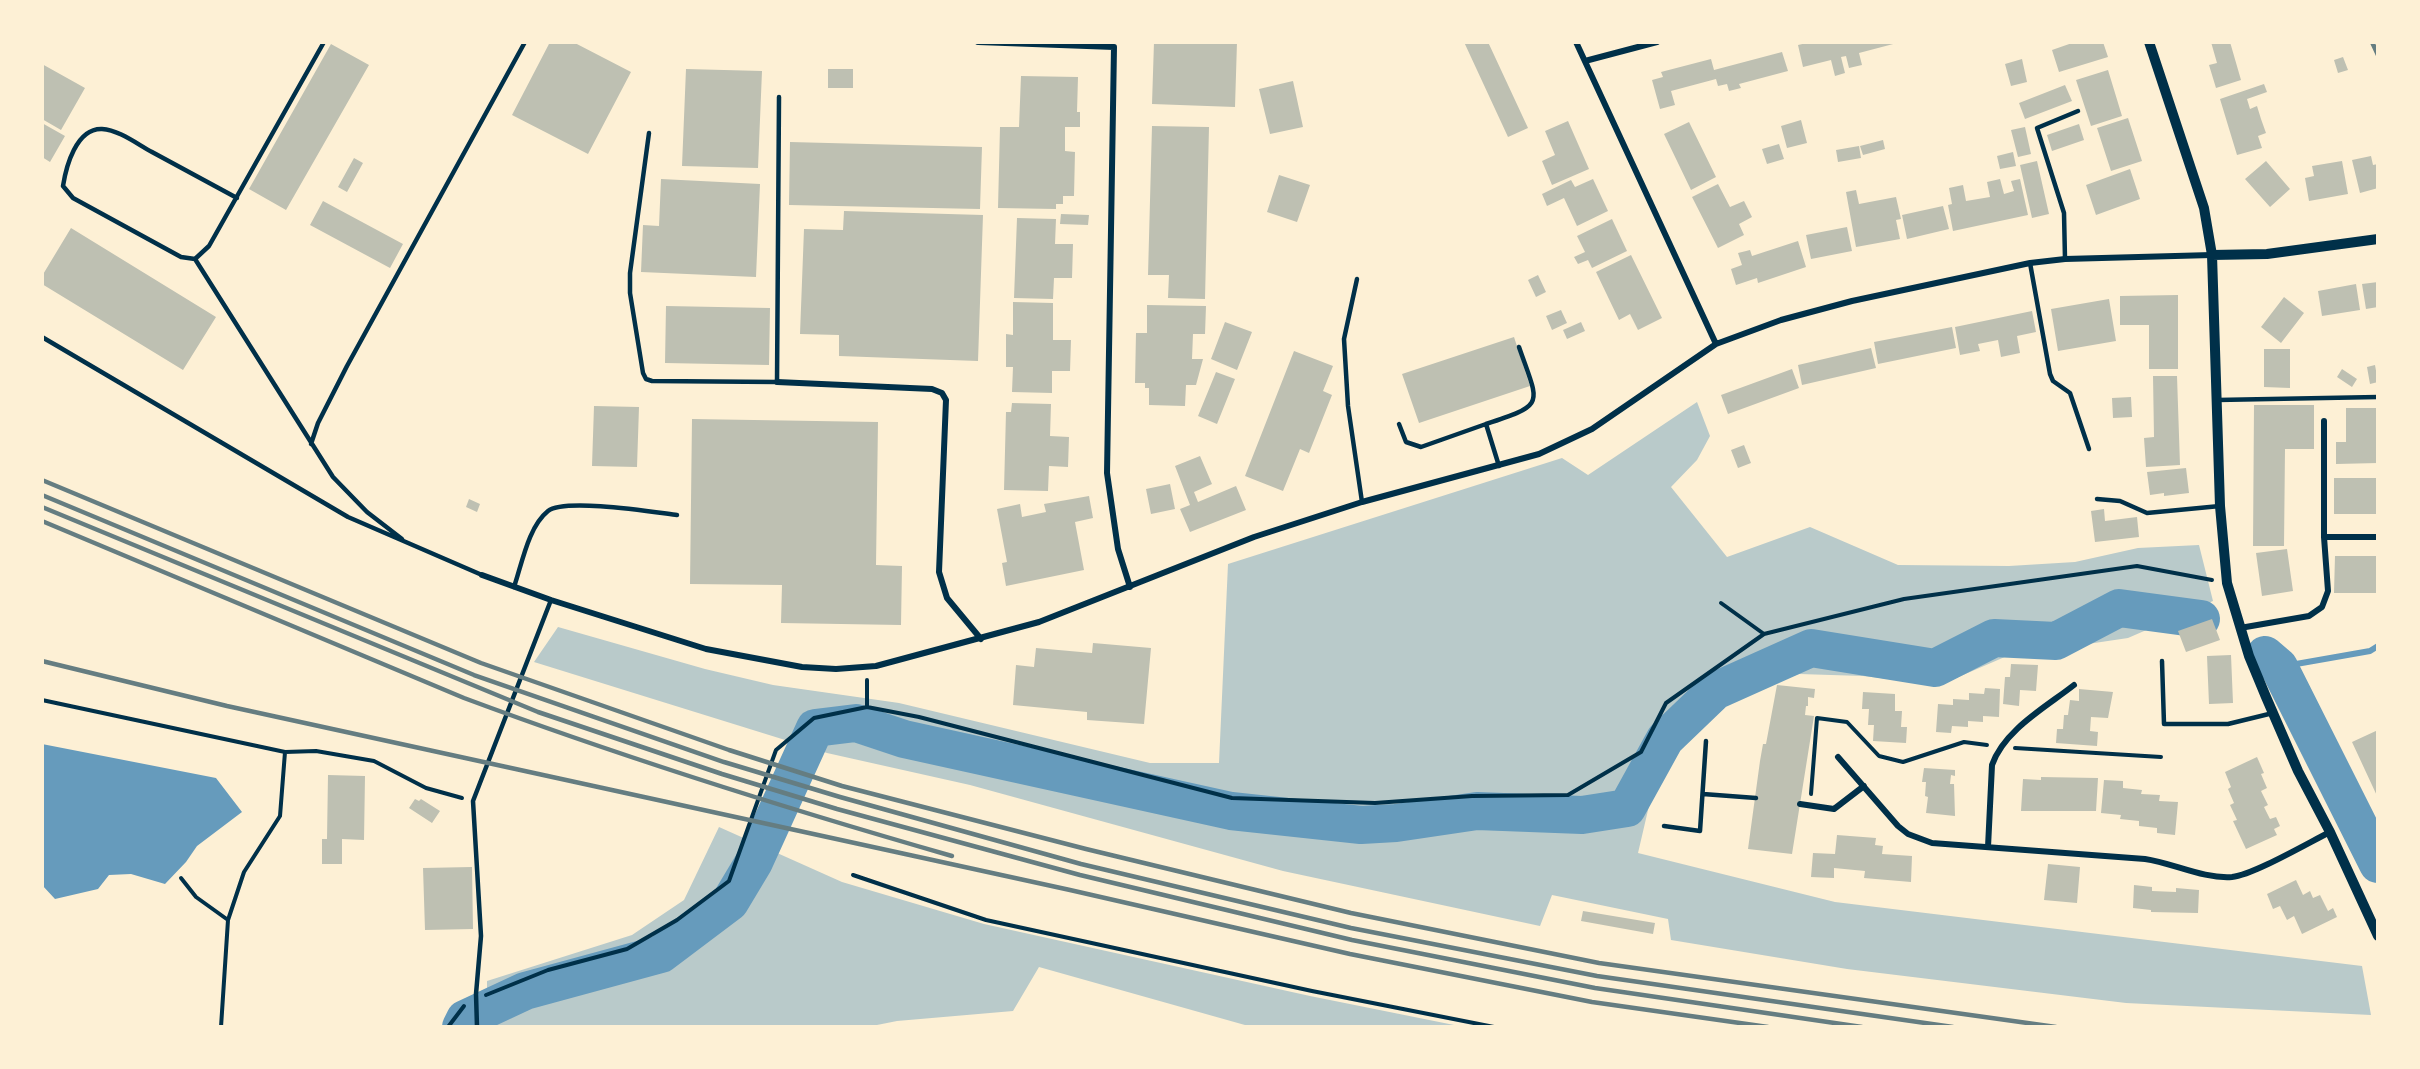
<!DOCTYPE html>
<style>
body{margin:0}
#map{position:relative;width:2420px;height:1069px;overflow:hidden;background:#fdf0d5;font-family:Helvetica,sans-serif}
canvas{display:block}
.frame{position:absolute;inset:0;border:44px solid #fdf0d5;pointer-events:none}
</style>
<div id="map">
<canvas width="2420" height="1069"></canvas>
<div class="frame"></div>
</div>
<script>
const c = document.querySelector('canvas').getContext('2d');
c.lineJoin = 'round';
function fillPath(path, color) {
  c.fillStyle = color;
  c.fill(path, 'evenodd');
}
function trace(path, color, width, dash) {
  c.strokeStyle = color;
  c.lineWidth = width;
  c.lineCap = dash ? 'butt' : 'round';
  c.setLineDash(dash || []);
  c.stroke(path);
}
const green = new Path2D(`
 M1697,402L1710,436L1697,460L1671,487L1727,557L1810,527L1898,565L2009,566L2075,562L2138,548L2199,545L2213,601L2128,638L2007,656L1940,685L1863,676L1799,674L1738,695L1695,723L1662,750L1638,853L1835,902L2362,966L2371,1015L2126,1003L1847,969L1671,940L1668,919L1552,895L1540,926L1283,871L970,785L827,753L534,662L558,627L705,669L773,685L899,703L1150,763H1219L1228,564L1562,458L1588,475Z
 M719,827L842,882L984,924L1310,996L1464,1027H1252L1039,967L1013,1011L897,1021L867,1027H487V981L632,935L684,900Z`);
const water = new Path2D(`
 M42,744L216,778L242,812L197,846L186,862L165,884L131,874L109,875L98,889L55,899L42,885Z`);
const stream = new Path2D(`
 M2279,667L2370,651L2378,646`);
const river = new Path2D(`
 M2265,655L2279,667L2378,864
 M461,1027L465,1019L525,991L661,954L730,902L754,862L815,728L856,723L904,739L1231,811L1361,825L1396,823L1477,811L1582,815L1627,808L1665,739L1715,691L1811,648L1935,668L1994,638L2056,641L2119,608L2201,619`);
const building = new Path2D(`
 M550,42H573L631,72L588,154L512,115Z
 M1154,42H1237L1235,107L1152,104Z
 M1464,42H1488L1528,128L1508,137Z
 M1811,42H1897V43L1859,53L1862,65L1849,68L1846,56L1841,57L1845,73L1835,76L1831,60L1803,67L1798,45Z
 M2075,42H2103L2108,57L2059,72L2052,50Z
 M2211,42H2230L2241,80L2216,88L2209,65L2217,63Z
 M331,44L369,65L286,210L249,189Z
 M1782,52L1788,71L1739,84L1741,88L1729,91L1727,84L1718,86L1716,79L1671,91L1675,105L1660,109L1652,80L1663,77L1661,72L1711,59L1714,70Z
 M2343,57L2348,70L2338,73L2334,60Z
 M2022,59L2027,82L2011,86L2005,64Z
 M42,64L85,88L61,130L42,119Z
 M686,69L762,71L758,168L682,166Z
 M828,69H853V88H828Z
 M2108,70L2122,116L2091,126L2076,80Z
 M1021,76L1078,77L1077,112H1080V127H1065V151L1075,152L1074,196H1063V204H1056V209L998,208L1000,127H1019Z
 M1293,81L1303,127L1270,134L1259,89Z
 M2264,84L2267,92L2247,99L2250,109L2257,106L2261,119L2266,133L2258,136L2262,148L2237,155L2220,99Z
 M2065,85L2072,101L2025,119L2019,103Z
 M2128,118L2142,161L2111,171L2097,128Z
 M1801,120L1807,143L1787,148L1781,126Z
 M1568,121L1589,169L1552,185L1542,161L1555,155L1545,131Z
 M1689,122L1716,177L1691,190L1664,134Z
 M42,123L65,136L50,162L42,157Z
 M2079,124L2084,140L2052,151L2047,135Z
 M1152,126L1209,127L1205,299L1168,298L1169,275H1148Z
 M2025,127L2031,154L2018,157L2011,130Z
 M1883,140L1885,149L1863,155L1860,146Z
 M790,142L982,147L980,209L789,205Z
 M1779,144L1784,159L1767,164L1762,149Z
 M1859,146L1861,158L1838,162L1836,150Z
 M2013,152L2016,166L2000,169L1997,156Z
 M2371,156L2373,165L2378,164V188L2360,193L2352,160Z
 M354,158L363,163L347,192L338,187Z
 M2037,161L2049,214L2032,218L2020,165Z
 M2266,161L2290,189L2270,207L2245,179Z
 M2342,161L2348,194L2309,201L2305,178L2314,176L2312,166Z
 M2130,169L2140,199L2096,215L2086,185Z
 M1279,175L1310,185L1297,222L1267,212Z
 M661,179L760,184L756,277L641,272L643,225L659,226Z
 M1593,179L1608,211L1577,226L1564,198L1547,206L1542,194L1571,180L1575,187Z
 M2000,179L2004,194L2014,191L2011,181L2020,179L2028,215L1953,231L1948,205L1952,204L1949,188L1963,185L1966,201L1990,197L1987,182Z
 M1718,184L1730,207L1744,201L1752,217L1739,224L1744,235L1718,248L1692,197Z
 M1856,190L1859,204L1896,197L1901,219L1896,220L1900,239L1856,247L1846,192Z
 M323,201L403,244L390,268L310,225Z
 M1943,206L1949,229L1907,239L1902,215Z
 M844,211L983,215L978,361L839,356V335L800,334L804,229L843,230Z
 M1061,214L1089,215L1088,225L1060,224Z
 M1017,218L1056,219L1055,244H1073L1072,278H1054L1053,299L1014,298Z
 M1612,219L1627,251L1592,268L1588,260L1578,264L1574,257L1585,252L1577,236Z
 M1847,227L1852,251L1811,259L1806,235Z
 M71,228L216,317L183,370L42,284V276Z
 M1798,241L1806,267L1758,283L1757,278L1736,285L1731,269L1742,265L1738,253L1750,250L1752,256Z
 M1631,255L1662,318L1638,330L1630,314L1619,320L1596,272Z
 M1538,275L1546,292L1536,297L1528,280Z
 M2378,282V307L2366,309L2362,284Z
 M2356,284L2360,310L2322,316L2318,291Z
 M2178,295V369H2149V325H2120V296Z
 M2284,297L2304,313L2281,343L2261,327Z
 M2109,299L2116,341L2058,351L2051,309Z
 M1013,302L1053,303V340H1071L1070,371H1052V393L1012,392L1013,367H1006V334L1013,335Z
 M1147,305L1206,306L1205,334H1193L1192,359H1203L1196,385H1186L1185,406L1149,405V388H1145V383H1135L1136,333H1147Z
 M666,306L770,308L769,365L665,363Z
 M1561,310L1567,323L1552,330L1546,316Z
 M2032,311L2036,332L2017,336L2020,353L2001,357L1998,340L1978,344L1980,351L1960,355L1955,327Z
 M1225,322L1252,332L1237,370L1211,359Z
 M1581,322L1585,331L1567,339L1563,330Z
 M1952,327L1956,348L1878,364L1874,342Z
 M1514,337L1530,386L1419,423L1402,374Z
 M1871,348L1876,368L1802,385L1798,365Z
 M2264,349H2290V388L2264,387Z
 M1294,351L1333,366L1323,391L1332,395L1309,453L1300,449L1283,491L1245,476Z
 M2375,365L2378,382L2370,384L2367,367Z
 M1792,369L1799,388L1728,414L1721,395Z
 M2342,369L2357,379L2352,387L2337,377Z
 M1216,372L1235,379L1217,424L1198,416Z
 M2153,376H2177L2180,465L2146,467L2144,438L2154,437Z
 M2131,397L2132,417L2113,418L2112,398Z
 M1012,403L1051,404L1050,436L1069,437L1068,467L1049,466L1048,491L1004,490L1006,412H1011Z
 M2254,405H2314V449H2285L2284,546H2253Z
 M594,406L639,407L637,467L592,466Z
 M2346,408H2378V463L2336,464V442H2346Z
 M692,419L878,422L876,565L902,566L901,625L781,623L782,585L690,584Z
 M1744,445L1751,463L1738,468L1731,450Z
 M1200,456L1212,484L1194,492L1198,502L1236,486L1246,510L1190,532L1180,509L1190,505L1175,466Z
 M2186,468L2189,493L2164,496V493L2150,495L2147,472Z
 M2334,478H2378V514H2334Z
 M1170,484L1175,509L1151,514L1146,489Z
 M1089,496L1093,518L1075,522L1084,570L1006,586L1002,563L1007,562L997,509L1020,504L1022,517L1046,512L1044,504Z
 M469,499L480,504L477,512L466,507Z
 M2104,509L2105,521L2137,517L2139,537L2095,542L2091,511Z
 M2287,549L2293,591L2262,596L2256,553Z
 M2335,556H2378V593H2334Z
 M2212,619L2220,640L2186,652L2178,631Z
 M1093,643L1151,648L1144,724L1087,720V712L1013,705L1016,665L1034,667L1036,648L1092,653Z
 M2231,655L2233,703L2209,704L2207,656Z
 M2011,664L2038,665L2036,691L2020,690L2019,706L2003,704L2005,677H2010Z
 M1777,685L1815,689L1814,698L1808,697V706H1806L1805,715L1814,716L1792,854L1748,849L1760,761L1763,744H1766Z
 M1985,688L2000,689L1999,717L1983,716V722L1968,721V727L1952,726L1951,733L1936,732L1938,704L1953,705V699L1969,700V693L1984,694Z
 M2079,689L2113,692L2108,718L2091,717L2090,731L2098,732L2097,746L2056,743L2057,729H2063L2064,715H2068L2070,700L2079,701Z
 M1863,692L1895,694V711H1902L1901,727H1907L1906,743L1873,741L1874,725H1868L1869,709H1862Z
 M2378,730V798L2352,742Z
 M2257,757L2264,773L2261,774L2267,788L2261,791L2268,805L2264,807L2270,819L2276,817L2280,826L2274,829L2277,835L2246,849L2233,821L2237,820L2230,805L2234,803L2228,789L2231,787L2225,772Z
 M1924,768L1955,770V776L1951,775L1950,784H1954L1955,816L1926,813L1928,797L1925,796L1926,782H1922Z
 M328,775L365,776L364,840L342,839V864H322V839H327Z
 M2041,777L2098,778L2096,811H2021L2023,779L2041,780Z
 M2104,780L2123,781V788L2142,790L2141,794L2160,795L2159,801L2178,802L2175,835L2157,833V828L2139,826V821L2120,819L2121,815L2101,813Z
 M415,799L419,801L421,799L440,811L432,823L409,808Z
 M1837,835L1876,838L1875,845L1883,846L1882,854L1912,856L1911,882L1864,878L1865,871L1834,868V878L1811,877L1813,853L1835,854Z
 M2048,864L2080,867L2077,903L2044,900Z
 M472,867L473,929L425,930L423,868Z
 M2296,880L2303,895L2310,891L2313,898L2320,895L2328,911L2333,908L2337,917L2302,934L2294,916L2287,920L2280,906L2273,909L2267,894Z
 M2134,885L2152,887V891L2176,892V888L2199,890L2198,913L2151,912V910L2133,908Z
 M1583,911L1655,923L1653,934L1581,921Z`);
const path = new Path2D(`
 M1721,603L1764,634
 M867,680V707
 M42,700L285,752L316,751L374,761L426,788L462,798
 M2015,748L2161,757
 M1811,794L1817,718L1847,722L1879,756L1903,762L1964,742L1987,745
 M853,875L986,920L1312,991L1494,1027
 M181,878L196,897L228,920
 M486,995L548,970L627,949L677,920L729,881L776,750L814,718L867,707L919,717L1232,798L1375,803L1472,796L1568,795L1641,752L1666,703L1764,634L1904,599L2137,566L2212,580
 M221,1027L228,920L244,872L280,816L285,752
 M448,1027L464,1006`);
const service = new Path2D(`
 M649,133L630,273V293L643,373L646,379L652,381L777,382L779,97
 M237,198C209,183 180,167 152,152C137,144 119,130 102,129C76,128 66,167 63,186L73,198L181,257L195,259L209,246L324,42
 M195,259L333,477L367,512L402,539
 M2065,259L2064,213L2037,128L2078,111
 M2030,263L2050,374L2053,381L2070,393L2089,449
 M1357,279L1344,339L1348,406L1362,502
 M42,337L348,517L482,575
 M2217,400L2378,397
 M1399,424L1406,442L1421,447L1486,424L1499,466
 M1486,424C1547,404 1539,405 1519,347
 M311,444L318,423L347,366L525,42
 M2097,499L2120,501L2147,513L2220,506
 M514,587C522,564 528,527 548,511C565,498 653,512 677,515
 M2162,661L2164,724H2228L2273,713
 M1703,794L1756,798
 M1664,826L1700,831L1706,741
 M477,1027L476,994L481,936L473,801L551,600`);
const minor = new Path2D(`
 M978,42L1114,47L1107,473L1118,549L1130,587
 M1576,42L1716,344
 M1585,61L1657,42
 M777,382L932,389L942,393L946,400L939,572L947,598L981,639
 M2324,537H2378
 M482,575L551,600L706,649L802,667L836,669L876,666L1039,622L1254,537L1362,502L1539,454L1592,429L1716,344L1781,320L1852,301L2030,263L2065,259L2212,255
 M2240,628L2309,616L2322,607L2328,591L2324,537V421
 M1838,757L1898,826L1908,834L1932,843L2145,859C2173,863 2203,879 2232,877C2253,875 2308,843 2330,832
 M1800,804L1834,809L1864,786
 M1988,847L1992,765C2004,730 2046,707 2074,685`);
const tertiary = new Path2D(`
 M2149,42L2204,208L2212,255L2220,506L2227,583L2249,656L2266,697L2298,771L2330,832L2378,936
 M2212,255L2267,254L2378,239`);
const rail = new Path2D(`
 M2372,42L2378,55
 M42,480L481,663L729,750L842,786L1086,849L1351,913L1599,963L2056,1027
 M42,495L474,675L724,762L840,797L1081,864L1351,928L1597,976L1953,1027
 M42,507L538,712L722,774L837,809L1080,875L1352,940L1595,988L1862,1027
 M42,521L464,698C625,758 788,809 952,856
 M42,661L227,706L1070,890L1350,954L1592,1002L1768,1027`);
fillPath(green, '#b9caca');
fillPath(water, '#669bbc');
trace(stream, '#669bbc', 6);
trace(river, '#669bbc', 38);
fillPath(building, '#bec0b2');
trace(path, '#003049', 4);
trace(service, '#003049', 4.5);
trace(minor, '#003049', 6);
trace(tertiary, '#003049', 10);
trace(rail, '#657d81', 4.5);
</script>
